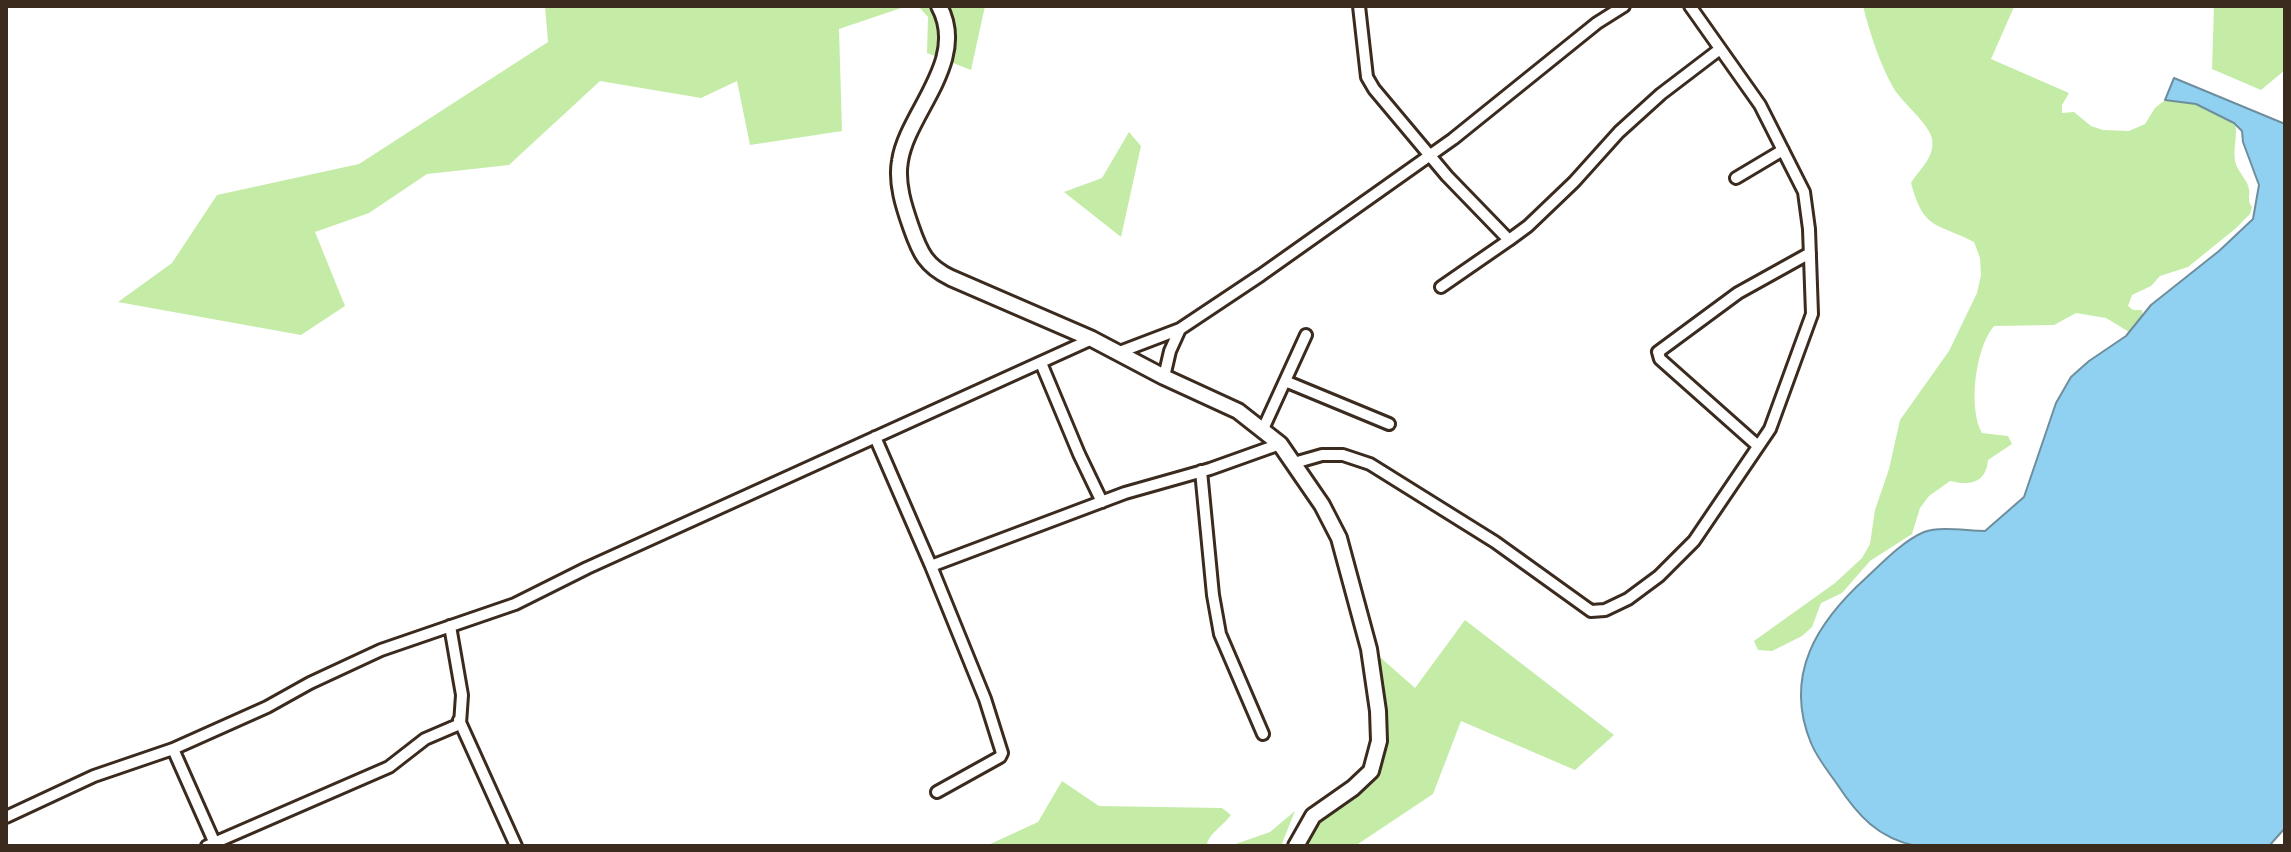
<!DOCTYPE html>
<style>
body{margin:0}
#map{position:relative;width:2291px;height:852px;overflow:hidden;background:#fff;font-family:"Balsamiq Sans",sans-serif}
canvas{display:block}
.frame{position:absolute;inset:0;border:8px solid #3b2a1e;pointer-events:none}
</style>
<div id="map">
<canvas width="2291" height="852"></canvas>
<div class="frame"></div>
</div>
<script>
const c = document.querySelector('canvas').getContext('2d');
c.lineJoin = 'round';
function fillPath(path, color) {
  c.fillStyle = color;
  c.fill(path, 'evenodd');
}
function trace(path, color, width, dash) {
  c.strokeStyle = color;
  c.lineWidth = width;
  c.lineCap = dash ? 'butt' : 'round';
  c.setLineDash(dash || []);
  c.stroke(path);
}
const green = new Path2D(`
 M545,6H907L839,29L842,131L750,145L737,81L701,98L600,81L509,165L427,174L369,213L315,232L345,306L301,335L118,302L172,263L217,195L359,164L548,42Z
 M918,6H985L971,70L927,53L928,17Z
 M1863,6L2014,7L1991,59L2069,93L2062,105V113L2074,112L2091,126L2103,130L2129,131L2145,124L2155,108L2165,100L2196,104L2235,123C2238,136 2233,147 2235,161C2237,171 2247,179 2249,189C2250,198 2247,200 2252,207L2250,214L2235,229L2188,267L2160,276L2151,286L2132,295L2128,306L2133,310H2142L2145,330L2134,335L2106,318L2076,313L2054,325L1994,326C1975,348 1968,409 1982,433L2008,436L2012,444L1988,460C1986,483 1970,486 1950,481L1929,496L1920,508L1912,534L1870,561L1842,593L1821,603L1812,627L1802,636L1772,651L1758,650L1754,641L1835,583L1862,558L1870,544L1875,510L1889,469L1900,420L1949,351L1977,293L1981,275L1980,258L1974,242C1936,222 1924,231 1911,183C1920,168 1935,158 1932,139C1930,125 1903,103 1894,89C1880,64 1870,34 1863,6Z
 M2214,6H2285V70L2261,90L2212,69Z
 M1129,132L1141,146L1121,237L1064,192L1102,178Z
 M1465,620L1614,735L1575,770L1461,721L1433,794L1355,846H1300L1312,823L1379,752L1366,663L1381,658L1415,688Z
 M1062,781L1099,806L1222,808L1231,815C1223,826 1212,831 1207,843L1211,846H986L1038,822Z
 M1295,811L1281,846H1230L1270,832Z`);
const water = new Path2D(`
 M2174,78L2285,124V828L2269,846H1916C1878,838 1858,816 1837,784C1828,771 1817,758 1811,743C1783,675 1817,622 1867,577C1883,562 1903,541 1924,532C1941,526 1967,531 1985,531L2024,497L2056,403L2071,377L2089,361L2126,336L2151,305L2219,251L2253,219L2259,185L2243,142L2242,131L2234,123L2196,104L2165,100Z`);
const street = new Path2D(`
 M1359,6L1367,77L1374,89L1447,176L1509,240L1528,226L1574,182L1619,132L1661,94L1720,49
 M1736,178L1783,150
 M1441,287L1509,240
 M1117,353L1180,329L1261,275L1453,139L1597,23L1624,6
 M1041,363L1079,454L1102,502
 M1164,377L1170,351L1180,329
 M1285,381L1389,424
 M1263,429L1306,335
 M875,437L931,566L1125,493L1210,469L1280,444
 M1758,446L1660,359L1658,352L1738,293L1810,253
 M1294,463L1322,455H1343L1370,464L1495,542L1591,611L1605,610L1628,599L1659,576L1694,541L1770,429L1812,314L1809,229L1804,192L1760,105L1690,6
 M1201,471L1213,595L1220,634L1263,734
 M931,566L985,699L1002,753L1000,757L937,792
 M459,720L516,846
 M173,749L216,846
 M6,817L94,776L173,749L267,707L310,683L381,650L515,604L587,568L1092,339
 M207,846L389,767L425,739L460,724L462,695L450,626`);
const secondary = new Path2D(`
 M939,6C969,61 907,113 900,161C896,183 904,207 911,227C920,253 926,266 951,278L1092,339L1164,377L1238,411L1280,444L1322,505L1339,538L1369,649L1378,711L1379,741L1371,771L1353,788L1313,816L1296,846`);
fillPath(green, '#c4eca7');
fillPath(water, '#90d1f2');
trace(water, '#6e8e9d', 2);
trace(street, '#3b2a1e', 16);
trace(secondary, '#3b2a1e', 20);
trace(street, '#fff', 10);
trace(secondary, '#fff', 14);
</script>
